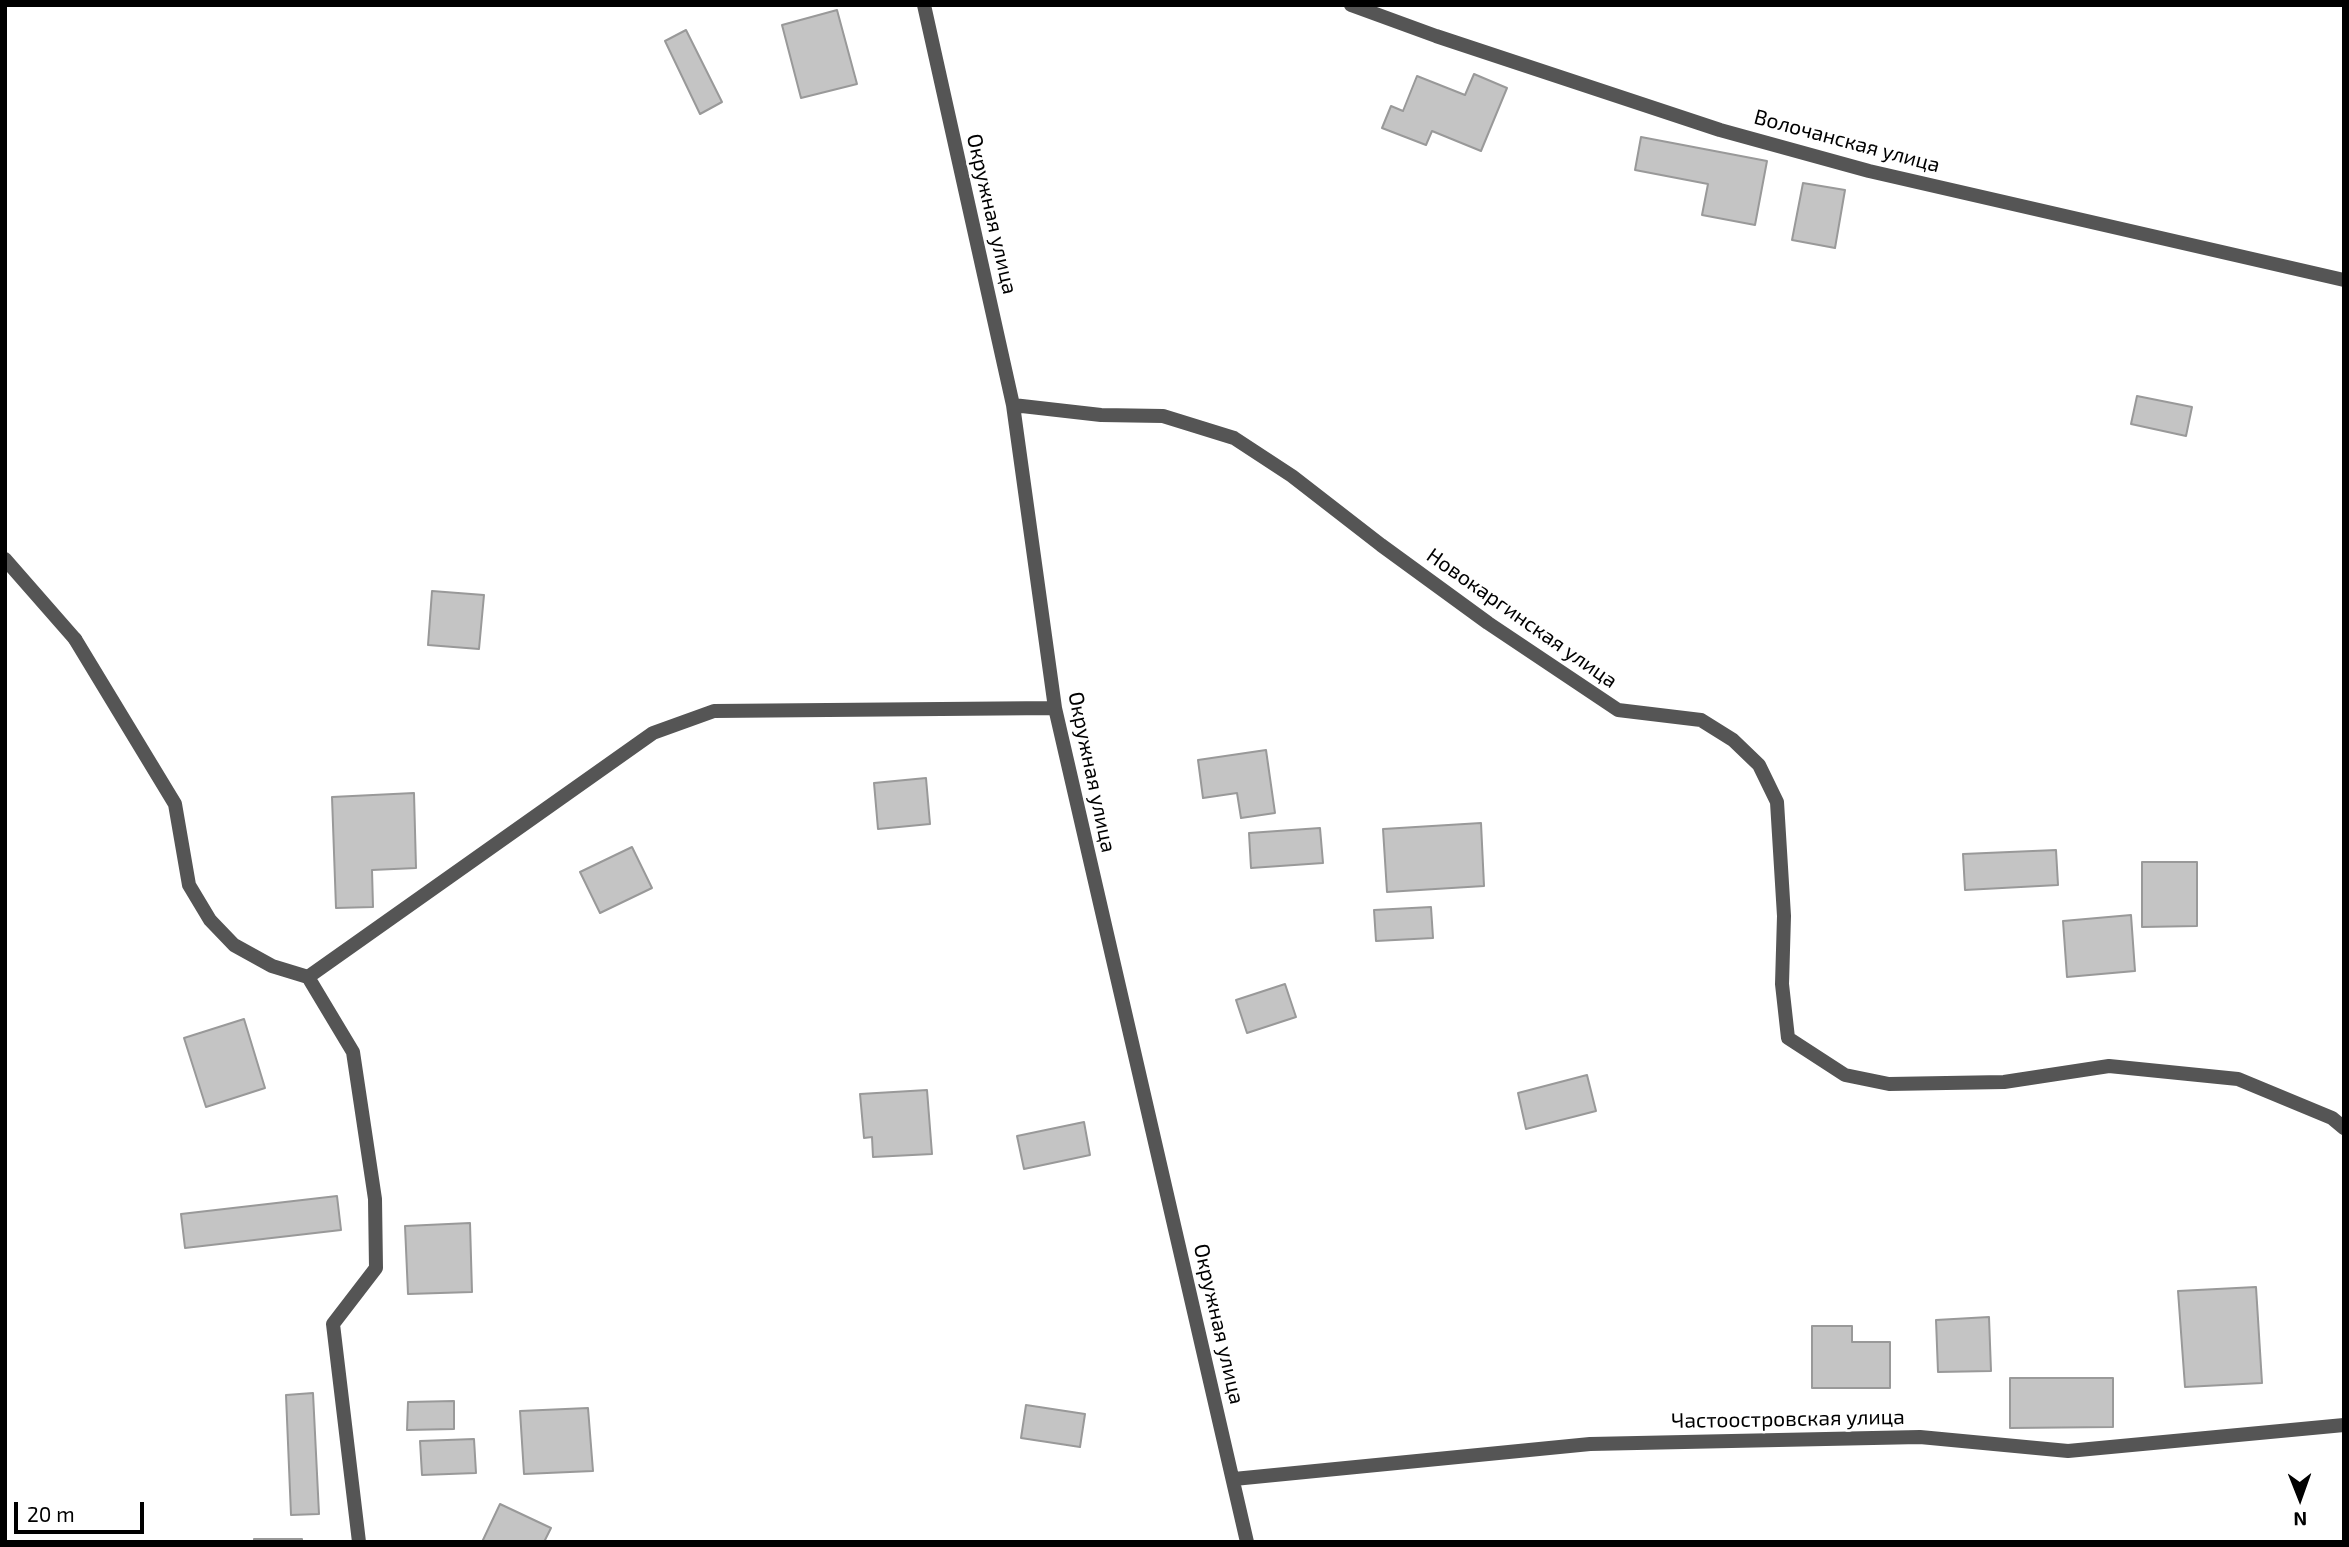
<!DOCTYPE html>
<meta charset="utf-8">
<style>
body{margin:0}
#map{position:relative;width:2349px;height:1547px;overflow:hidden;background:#fff;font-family:"Exo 2",sans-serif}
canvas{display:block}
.frame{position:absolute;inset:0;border:7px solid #000;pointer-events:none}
.north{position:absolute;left:2265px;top:1463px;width:70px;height:70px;-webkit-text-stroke:5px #fff;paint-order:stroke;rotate:179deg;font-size:19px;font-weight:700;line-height:28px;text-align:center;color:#000}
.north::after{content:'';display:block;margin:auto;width:24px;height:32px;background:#000;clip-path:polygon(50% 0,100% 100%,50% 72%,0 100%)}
.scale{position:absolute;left:14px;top:1502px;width:130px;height:32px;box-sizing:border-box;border:4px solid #000;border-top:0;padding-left:9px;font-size:21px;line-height:24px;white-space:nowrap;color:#000;-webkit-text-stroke:5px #fff;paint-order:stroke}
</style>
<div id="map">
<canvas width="2349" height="1547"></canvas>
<div class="frame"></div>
<div class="north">N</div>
<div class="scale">20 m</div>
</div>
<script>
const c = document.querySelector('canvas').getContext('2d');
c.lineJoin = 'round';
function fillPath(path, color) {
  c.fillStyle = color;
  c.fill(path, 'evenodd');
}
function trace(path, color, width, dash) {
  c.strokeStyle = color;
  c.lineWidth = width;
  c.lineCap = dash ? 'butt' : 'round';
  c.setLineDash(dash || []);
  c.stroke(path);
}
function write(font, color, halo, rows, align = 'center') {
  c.font = font + ' "Exo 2",sans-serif';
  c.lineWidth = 5;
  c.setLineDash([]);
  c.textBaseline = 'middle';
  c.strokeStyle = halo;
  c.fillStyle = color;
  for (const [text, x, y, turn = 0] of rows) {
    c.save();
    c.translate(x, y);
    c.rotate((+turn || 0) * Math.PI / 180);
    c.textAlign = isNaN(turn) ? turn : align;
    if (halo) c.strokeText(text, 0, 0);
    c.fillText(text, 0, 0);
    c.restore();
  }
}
const building = new Path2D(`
 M837,10L857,84L801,98L782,25Z
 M686,30L722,102L700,114L665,41Z
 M1474,74L1507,88L1481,151L1432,131L1426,145L1382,128L1391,106L1403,111L1417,76L1465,95Z
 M1641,137L1767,161L1755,225L1702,215L1708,184L1635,170Z
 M1803,183L1845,190L1835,248L1792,240Z
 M2137,396L2192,407L2186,436L2131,424Z
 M432,591L484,595L479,649L428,645Z
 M1266,750L1275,813L1241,818L1237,793L1203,798L1198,760Z
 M926,778L930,824L878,829L874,783Z
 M414,793L416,868L372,870L373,907L336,908L332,797Z
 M1481,823L1484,886L1387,892L1383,829Z
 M1320,828L1323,863L1251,868L1249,833Z
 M632,847L652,888L600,913L580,872Z
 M2056,850L2058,885L1965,890L1963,854Z
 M2142,862H2197V926L2142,927Z
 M1431,907L1433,938L1376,941L1374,910Z
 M2131,915L2135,971L2067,977L2063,921Z
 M1285,984L1296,1017L1247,1033L1236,1000Z
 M244,1019L265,1088L206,1107L184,1038Z
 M1587,1075L1596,1111L1526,1129L1518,1093Z
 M927,1090L932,1154L873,1157L872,1137L864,1138L860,1094Z
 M1084,1122L1090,1155L1024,1169L1017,1136Z
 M337,1196L341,1230L185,1248L181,1214Z
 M470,1223L472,1292L408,1294L405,1226Z
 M2256,1287L2262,1383L2185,1387L2178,1291Z
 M1989,1317L1991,1371L1938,1372L1936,1320Z
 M1812,1326H1852V1342H1890V1388H1812Z
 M2010,1378H2113V1427L2010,1428Z
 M313,1393L319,1514L291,1515L286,1395Z
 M454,1401V1429L407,1430L408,1402Z
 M1026,1405L1085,1414L1080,1447L1021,1438Z
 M588,1408L593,1471L524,1474L520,1411Z
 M474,1439L476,1473L422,1475L420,1441Z
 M500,1504L551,1528L544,1542H482Z
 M254,1539H302V1542H254Z`);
const service = new Path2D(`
 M5,559L75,639`);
const minor = new Path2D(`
 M924,5L1013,405L1055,708L1247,1542
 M1351,5L1436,36L1720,130L1869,171L2344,280
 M1013,405L1101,415L1163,416L1234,438L1292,476L1381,545L1488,623L1618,710L1701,720L1733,740L1759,765L1777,802L1784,916L1782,984L1788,1038L1845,1075L1889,1084L2004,1082L2109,1066L2238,1079L2332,1118L2344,1128
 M75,639L175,804L189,885L210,920L234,945L272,966L308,977L353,1052L375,1199L376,1268L333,1324L359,1542
 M308,977L653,733L714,711L1055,708
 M1234,1479L1590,1444L1920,1437L2068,1451L2344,1425`);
const streetNames = [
 ["Волочанская улица",1847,141,15],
 ["Окружная улица",992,214,77],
 ["Новокаргинская улица",1522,618,35],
 ["Окружная улица",1092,772,78],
 ["Окружная улица",1219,1324,77],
 ["Частоостровская улица",1788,1419,-1]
];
fillPath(building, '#c4c4c4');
trace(building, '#999', 2);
trace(service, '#555', 14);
trace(minor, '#555', 14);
write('21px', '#000', '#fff', streetNames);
</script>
